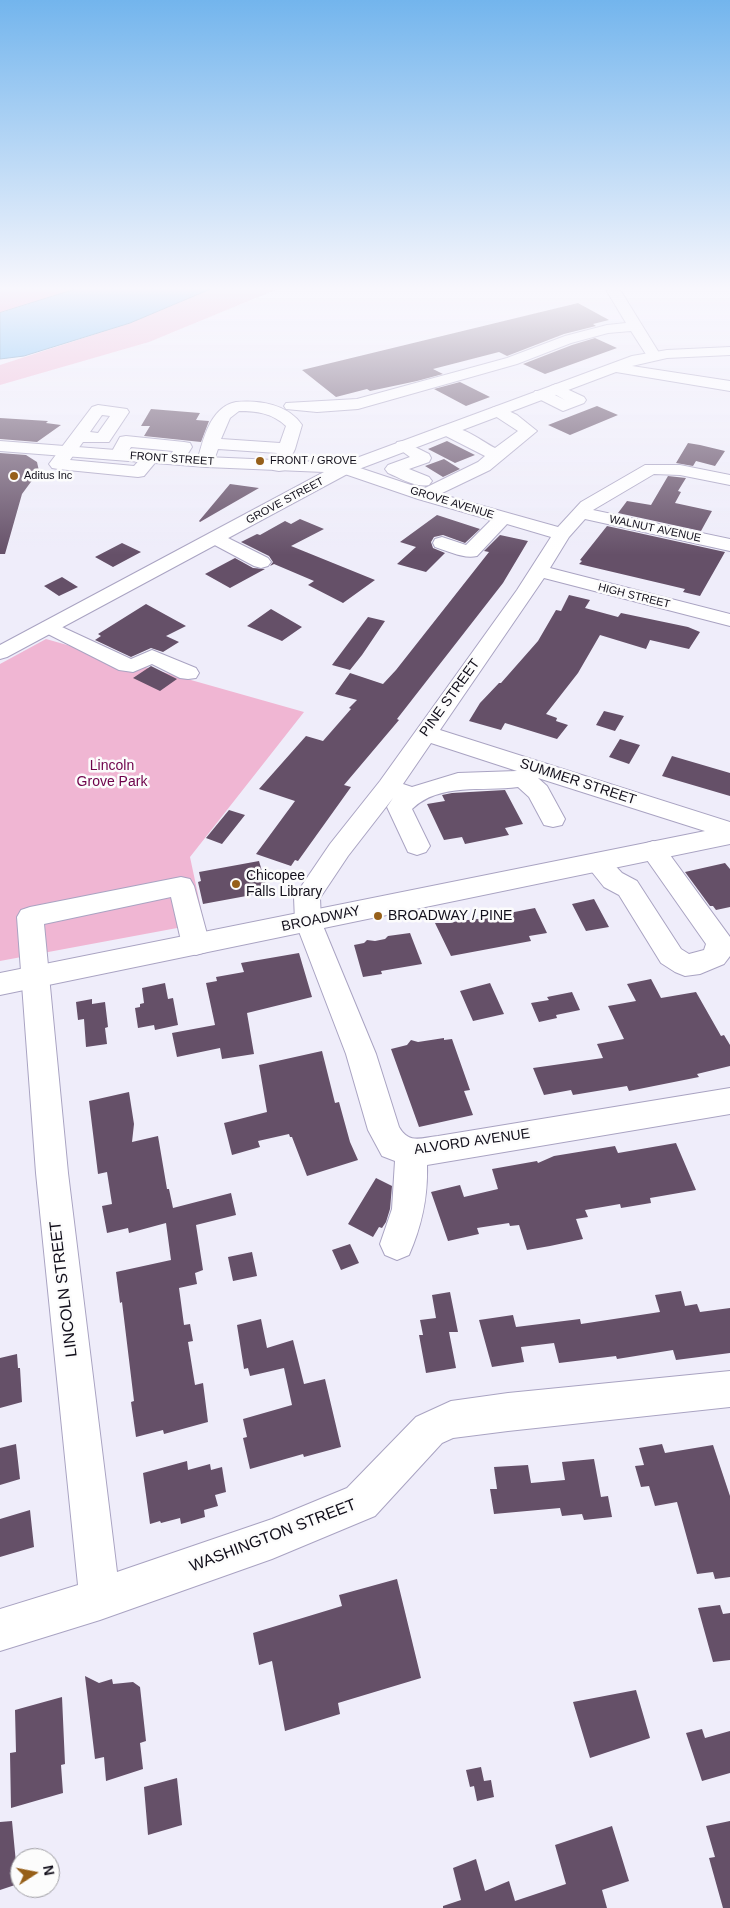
<!DOCTYPE html>
<style>
body{margin:0}
#map{position:relative;width:730px;height:1908px;overflow:hidden;background:#efedfa;font-family:Helvetica,sans-serif}
canvas{display:block}
.north{position:absolute;left:10px;top:1848px;width:50px;height:50px;box-sizing:border-box;background:#fcfcfc;border:1px solid #9e9da2;border-radius:50%;rotate:79deg;font-size:14px;font-weight:700;line-height:20px;text-align:center;color:#120f1b}
.north::after{content:'';display:block;margin:auto;width:18px;height:22px;background:#965f19;clip-path:polygon(50% 0,100% 100%,50% 72%,0 100%)}
</style>
<div id="map">
<canvas width="730" height="1908"></canvas>
<div class="north">N</div>
</div>
<script>
const c = document.querySelector('canvas').getContext('2d');
c.lineJoin = 'round';
function fillPath(path, color) {
  c.fillStyle = color;
  c.fill(path, 'evenodd');
}
function trace(path, color, width, dash) {
  c.strokeStyle = color;
  c.lineWidth = width;
  c.lineCap = dash ? 'butt' : 'round';
  c.setLineDash(dash || []);
  c.stroke(path);
}
function write(font, color, halo, rows, align = 'center') {
  c.font = font + ' Helvetica,sans-serif';
  c.lineWidth = 5;
  c.setLineDash([]);
  c.textBaseline = 'middle';
  c.strokeStyle = halo;
  c.fillStyle = color;
  for (const [text, x, y, turn = 0] of rows) {
    c.save();
    c.translate(x, y);
    c.rotate((+turn || 0) * Math.PI / 180);
    c.textAlign = isNaN(turn) ? turn : align;
    if (halo) c.strokeText(text, 0, 0);
    c.fillText(text, 0, 0);
    c.restore();
  }
}
const green = new Path2D(`
 M213,288H280L149,342L0,385V365L130,323Z
 M46,639L304,712L190,857L204,923L0,961V664Z`);
const forest = new Path2D(`
 M0,288H79L0,313Z`);
const water = new Path2D(`
 M79,288H213L130,323L24,356L0,359V313Z`);
const building = new Path2D(`
 M578,303L609,320L593,324L596,326L564,334L507,356L499,352L433,369L443,374L417,381L370,391L367,389L336,397L302,370Z
 M595,338L617,348L545,374L523,364L572,345Z
 M460,382L490,397L466,406L434,389Z
 M597,406L618,415L570,435L548,425Z
 M151,409L200,413L196,420L209,421L201,442L144,436L150,426H141Z
 M0,418L48,421L46,423L61,425L37,442L0,439Z
 M447,441L475,455L455,463L428,449Z
 M688,443L700,445L725,451L715,466L696,461L693,466L676,463Z
 M0,453L26,455L37,462L39,471L22,494L5,554H0Z
 M444,459L460,469L443,477L425,466Z
 M668,476L686,478L678,491L681,492L675,503L712,511L701,531L618,513L627,501L651,505Z
 M230,484L259,488L200,522L199,521Z
 M437,515L480,529L465,543L443,535L434,537L431,542L433,548L445,553L426,572L397,564L416,547L400,542Z
 M300,519L324,529L291,546L375,580L343,603L308,585L314,581L274,564L270,566L273,562L269,556L241,542L257,534L260,535L285,521L291,524Z
 M607,526L725,552L700,596L683,592L685,589L579,564L582,561L580,560Z
 M500,535L528,541L503,583L397,719L399,720L344,785L351,787L298,861L295,860L291,866L256,854L295,801L259,789L306,736L323,741L351,709L349,708L357,700L335,694L350,673L383,684L396,670L489,552L484,551Z
 M122,543L141,552L113,567L95,557Z
 M235,558L253,568L265,569L230,588L205,574Z
 M62,577L78,587L59,596L44,586Z
 M569,595L590,600L585,608L618,617L621,613L688,627L700,632L689,649L650,640L646,649L600,635L578,673L546,714L557,718L556,721L568,725L557,739L505,723L501,730L469,721L480,703L499,683H501L538,641L556,610L561,611Z
 M146,604L186,626L166,636L179,642L163,652L151,648L131,657L95,640L101,636L98,634Z
 M271,609L302,627L282,641L247,626Z
 M368,617L385,621L362,655L350,670L332,665Z
 M151,666L177,679L160,691L133,678Z
 M604,711L624,716L615,731L596,725Z
 M620,739L640,745L629,764L609,757Z
 M672,756L730,773V796L662,776Z
 M505,790L523,824L505,828L509,835L465,844L462,837L444,840L427,804L445,801L442,795L452,793Z
 M229,810L245,815L222,844L206,838Z
 M259,861L268,892L203,904L198,882L201,881L199,872Z
 M725,863L730,869V907L716,910L713,906H710L685,872Z
 M594,899L609,927L586,931L572,904Z
 M535,908L547,933L529,936L531,941L451,956L435,923H450L458,921L478,919Z
 M410,933L422,964L381,971L382,974L363,977L354,945L364,943L367,940L375,941L385,939L388,936Z
 M299,953L312,997L247,1013L254,1054L222,1059L220,1048L177,1057L172,1033L215,1025L206,983L217,981L216,977L244,972L241,963Z
 M651,979L661,998L696,992L721,1036L724,1035L730,1045V1066L697,1074L699,1077L629,1091L627,1086L573,1095L571,1090L544,1095L533,1068L603,1058L597,1044L624,1039L608,1006L636,1001L627,984Z
 M165,983L168,999L173,998L178,1025L155,1030L154,1025L138,1028L135,1008L140,1007V1004L144,1003L142,988Z
 M490,983L504,1014L473,1021L460,991Z
 M572,992L580,1010L556,1015L557,1018L539,1022L531,1003L549,1000L547,997Z
 M92,999V1004L105,1002L108,1027L105,1028L107,1044L86,1047L84,1019L78,1020L76,1002Z
 M444,1038V1040L452,1039L470,1090L464,1091L473,1115L419,1127L391,1049L407,1045L411,1040L418,1042Z
 M322,1051L335,1103L339,1102L350,1142L358,1160L307,1176L292,1137H290L289,1134L258,1141L260,1147L232,1155L224,1123L267,1112L259,1065Z
 M129,1092L134,1124L132,1142L158,1136L167,1189H169L173,1208L231,1193L236,1215L196,1225L203,1270L195,1273L197,1284L179,1288L184,1325L190,1324L193,1341L188,1342L195,1385L203,1383L208,1422L164,1434L163,1430L136,1437L131,1402L134,1401L122,1302L120,1303L116,1272L171,1260L166,1223L129,1233L128,1228L107,1233L102,1206L112,1204L107,1172L98,1174L89,1101Z
 M676,1143L696,1190L650,1198L651,1203L621,1208L620,1204L585,1210L588,1217L576,1219L583,1239L550,1246L527,1250L519,1225L510,1226L509,1223L477,1228L479,1234L448,1241L431,1192L460,1185L464,1197L498,1189L492,1169L537,1161L538,1163L554,1156L615,1146L618,1153Z
 M376,1178L392,1186L390,1209L386,1222L382,1228L379,1227L373,1237L348,1224Z
 M350,1244L359,1263L341,1270L332,1250Z
 M252,1252L257,1276L233,1281L228,1257Z
 M681,1291L685,1306L697,1304L700,1312L730,1308V1353L676,1360L673,1350L617,1359L616,1356L559,1363L554,1343L521,1347L524,1362L492,1367L479,1320L513,1315L516,1327L580,1319L581,1324L660,1312L655,1295Z
 M450,1292L458,1332H449L456,1368L426,1373L419,1335H423L420,1320L436,1318L432,1295Z
 M261,1319L267,1348L293,1340L304,1384L325,1379L341,1447L304,1457L303,1454L250,1469L243,1438L247,1437L243,1419L292,1405L284,1368L250,1376L248,1368L244,1369L237,1325Z
 M17,1354L18,1368H20L22,1402L0,1408V1358Z
 M16,1444L20,1479L0,1485V1448Z
 M662,1444L665,1453L713,1445L730,1496V1577L715,1579L713,1572L697,1574L677,1502L655,1506L649,1486L641,1487L635,1466L644,1465L639,1448Z
 M594,1459L601,1497L608,1496L612,1517L584,1520L582,1514L562,1516L560,1508L494,1514L490,1489H497L494,1467L528,1465L531,1483L565,1480L562,1462Z
 M187,1461L188,1470L210,1464L211,1470L222,1467L226,1492L215,1495L218,1506L204,1510L205,1517L181,1524L180,1518L161,1523L160,1521L150,1524L143,1473Z
 M30,1510L34,1547L0,1557V1519Z
 M397,1579L421,1678L338,1703L340,1714L285,1731L272,1661L259,1665L253,1633L342,1606L339,1595Z
 M720,1605L723,1614L730,1613V1660L713,1662L698,1608Z
 M85,1676L99,1683L112,1679L113,1684L133,1682L140,1687L146,1741L140,1743L143,1769L106,1781L104,1757L95,1759Z
 M636,1690L650,1738L590,1758L573,1702Z
 M62,1697L65,1764L61,1765L63,1793L11,1808L10,1753L16,1752L15,1710Z
 M702,1729L705,1738L730,1731V1773L702,1781L686,1733Z
 M481,1767L484,1781L491,1780L494,1797L477,1801L474,1786L470,1787L466,1770Z
 M177,1778L182,1825L148,1835L144,1787Z
 M12,1821L18,1884L0,1890V1822Z
 M730,1821V1908H723L709,1858L715,1857L706,1826Z
 M612,1826L629,1881L602,1890L607,1908H443V1906L461,1900L453,1868L476,1859L485,1891L509,1881L515,1901L566,1884L555,1845Z`);
const minor = new Path2D(`
 M605,288H619L661,356L659,359H649L631,331L608,333L571,343L517,364L358,409L317,412L286,409L284,406L286,403L357,399L507,358L565,336L607,325L626,323Z
 M556,384L584,397L586,400L584,403L563,411L535,397L533,394L535,391H547L565,400L551,392L548,389L551,386Z
 M236,402C259,400 288,404 302,425L295,449L285,470L279,471L273,470L270,466L277,453L218,449L212,466H200L197,462C203,440 210,407 236,402ZM239,411C257,411 272,413 286,426L280,443L221,439L230,418Z
 M98,405L127,409L129,412L109,442H83L70,460L134,466L145,454H157L159,458L144,476L138,477L58,469L52,468L49,464L92,407ZM102,415L110,416L98,433L90,432Z
 M498,406L517,415L537,431L490,470L440,494L558,527L581,502L645,465H680L730,475V485L680,475L654,474L593,510L730,539V551L585,519L569,537L550,568L730,614V626L544,578L440,730L730,822V839L538,778L547,786L565,819L562,825L553,827L544,825L529,797L518,787C483,792 440,782 412,809L430,846L426,852L417,855L408,852L387,807L393,798L348,856L320,898L321,921L376,1054L399,1127C409,1144 420,1138 438,1136L730,1088V1114L427,1165C428,1197 422,1225 409,1255L397,1260L385,1255L380,1244L392,1209L395,1161L382,1156L368,1130L346,1054L295,921L294,897L330,844L380,781L517,590L551,537L507,524L477,556C463,559 448,551 435,547L433,543L435,539L442,537L466,545L491,520L418,499L339,472L336,468L339,464L345,463L423,489L478,462L485,456L440,433L438,430L440,427C458,422 480,440 495,448L518,431L492,414L490,411L492,408ZM431,743L517,771L458,773L412,787L403,784Z
 M126,436L184,442L190,443L192,447L182,463H170L168,459L173,451L131,447L124,459H112L110,455L120,437Z
 M403,441L429,454L431,458L429,462L409,469L429,477L432,481L429,485C416,488 400,478 388,473L385,469L388,465L410,457L395,446L397,442Z
 M216,532L268,558L271,562L268,566L261,568L254,566L209,542L207,538L209,534Z
 M49,621L131,659L152,650L196,668L199,673L196,678L188,679L180,678L152,664L133,672L119,670L42,631L39,627L42,623Z
 M653,841L662,844L730,937V956L724,964L700,974L685,976L675,972L661,963L619,895L604,887L584,862L588,856L597,853L606,856L622,873L637,881L681,949L689,954L704,950L706,944L640,850L644,844Z
 M181,877L190,879L194,886L210,945L206,952L196,955L186,952L182,945L171,897L44,924L68,1173L117,1572L272,1519L347,1488L416,1417L451,1401L508,1393L730,1371V1407L508,1431L453,1438L442,1443L375,1516L272,1559L100,1620L0,1651V1609L78,1585L36,1173L17,917L21,910L30,907Z`);
const major = new Path2D(`
 M730,347V355L667,358L632,366L730,381V391L616,372L351,472L7,657L0,659V645L324,472L206,467L0,451V441L206,457L343,463L632,356L667,350Z
 M730,826V844L0,995V973Z`);
const markers = [
 [260,461,5,"#965f19"],
 [14,476,5,"#965f19"],
 [236,884,5,"#965f19"],
 [378,916,5,"#965f19"]
];
const farStreetnames = [
 ["FRONT STREET",172,459,4],
 ["GROVE STREET",285,501,-28],
 ["GROVE AVENUE",452,503,17],
 ["WALNUT AVENUE",655,529,12],
 ["HIGH STREET",634,596,14]
];
const farPoinames = [
 ["FRONT / GROVE",270,461],
 ["Aditus Inc",24,476]
];
const streetNames = [
 ["PINE STREET",450,698,-54],
 ["SUMMER STREET",578,782,18],
 ["BROADWAY",321,919,-12],
 ["ALVORD AVENUE",472,1142,-8]
];
const parkNames = [
 ["Lincoln",112,766],
 ["Grove Park",112,782]
];
const poiNames = [
 ["Chicopee",246,876],
 ["Falls Library",246,892],
 ["BROADWAY / PINE",388,916]
];
const nearStreetnames = [
 ["LINCOLN STREET",64,1289,-97],
 ["WASHINGTON STREET",273,1536,-21]
];
fillPath(green, '#f0b6d3');
fillPath(forest, '#f199c7');
fillPath(water, '#65b7f4');
trace(water, '#4c85b3', 1);
fillPath(building, '#655068');
trace(minor, '#a9a3c2', 2);
trace(major, '#a9a3c2', 2);
fillPath(minor, '#fff');
fillPath(major, '#fff');
const sky = c.createLinearGradient(0, 0, 0, 555);
sky.addColorStop(0, '#73b5ed');
sky.addColorStop(0.52, '#f8f7fd');
sky.addColorStop(1, '#f8f7fd00');
c.fillStyle = sky;
c.fillRect(0, 0, 730, 555);
for (const [x, y, r, color] of markers) {
  const dot = new Path2D();
  dot.arc(x, y, r, 0, 2 * Math.PI);
  c.fillStyle = color;
  c.fill(dot);
  trace(dot, '#fcfcfc', 2);
}
write('11px', '#120f1b', '#fcfcfc', farStreetnames);
write('11px', '#120f1b', '#fcfcfc', farPoinames, 'left');
write('14px', '#120f1b', '#fcfcfc', streetNames);
write('14px', '#6e024a', '#fcfcfc', parkNames);
write('14px', '#120f1b', '#fcfcfc', poiNames, 'left');
write('16px', '#120f1b', '#fcfcfc', nearStreetnames);
</script>
